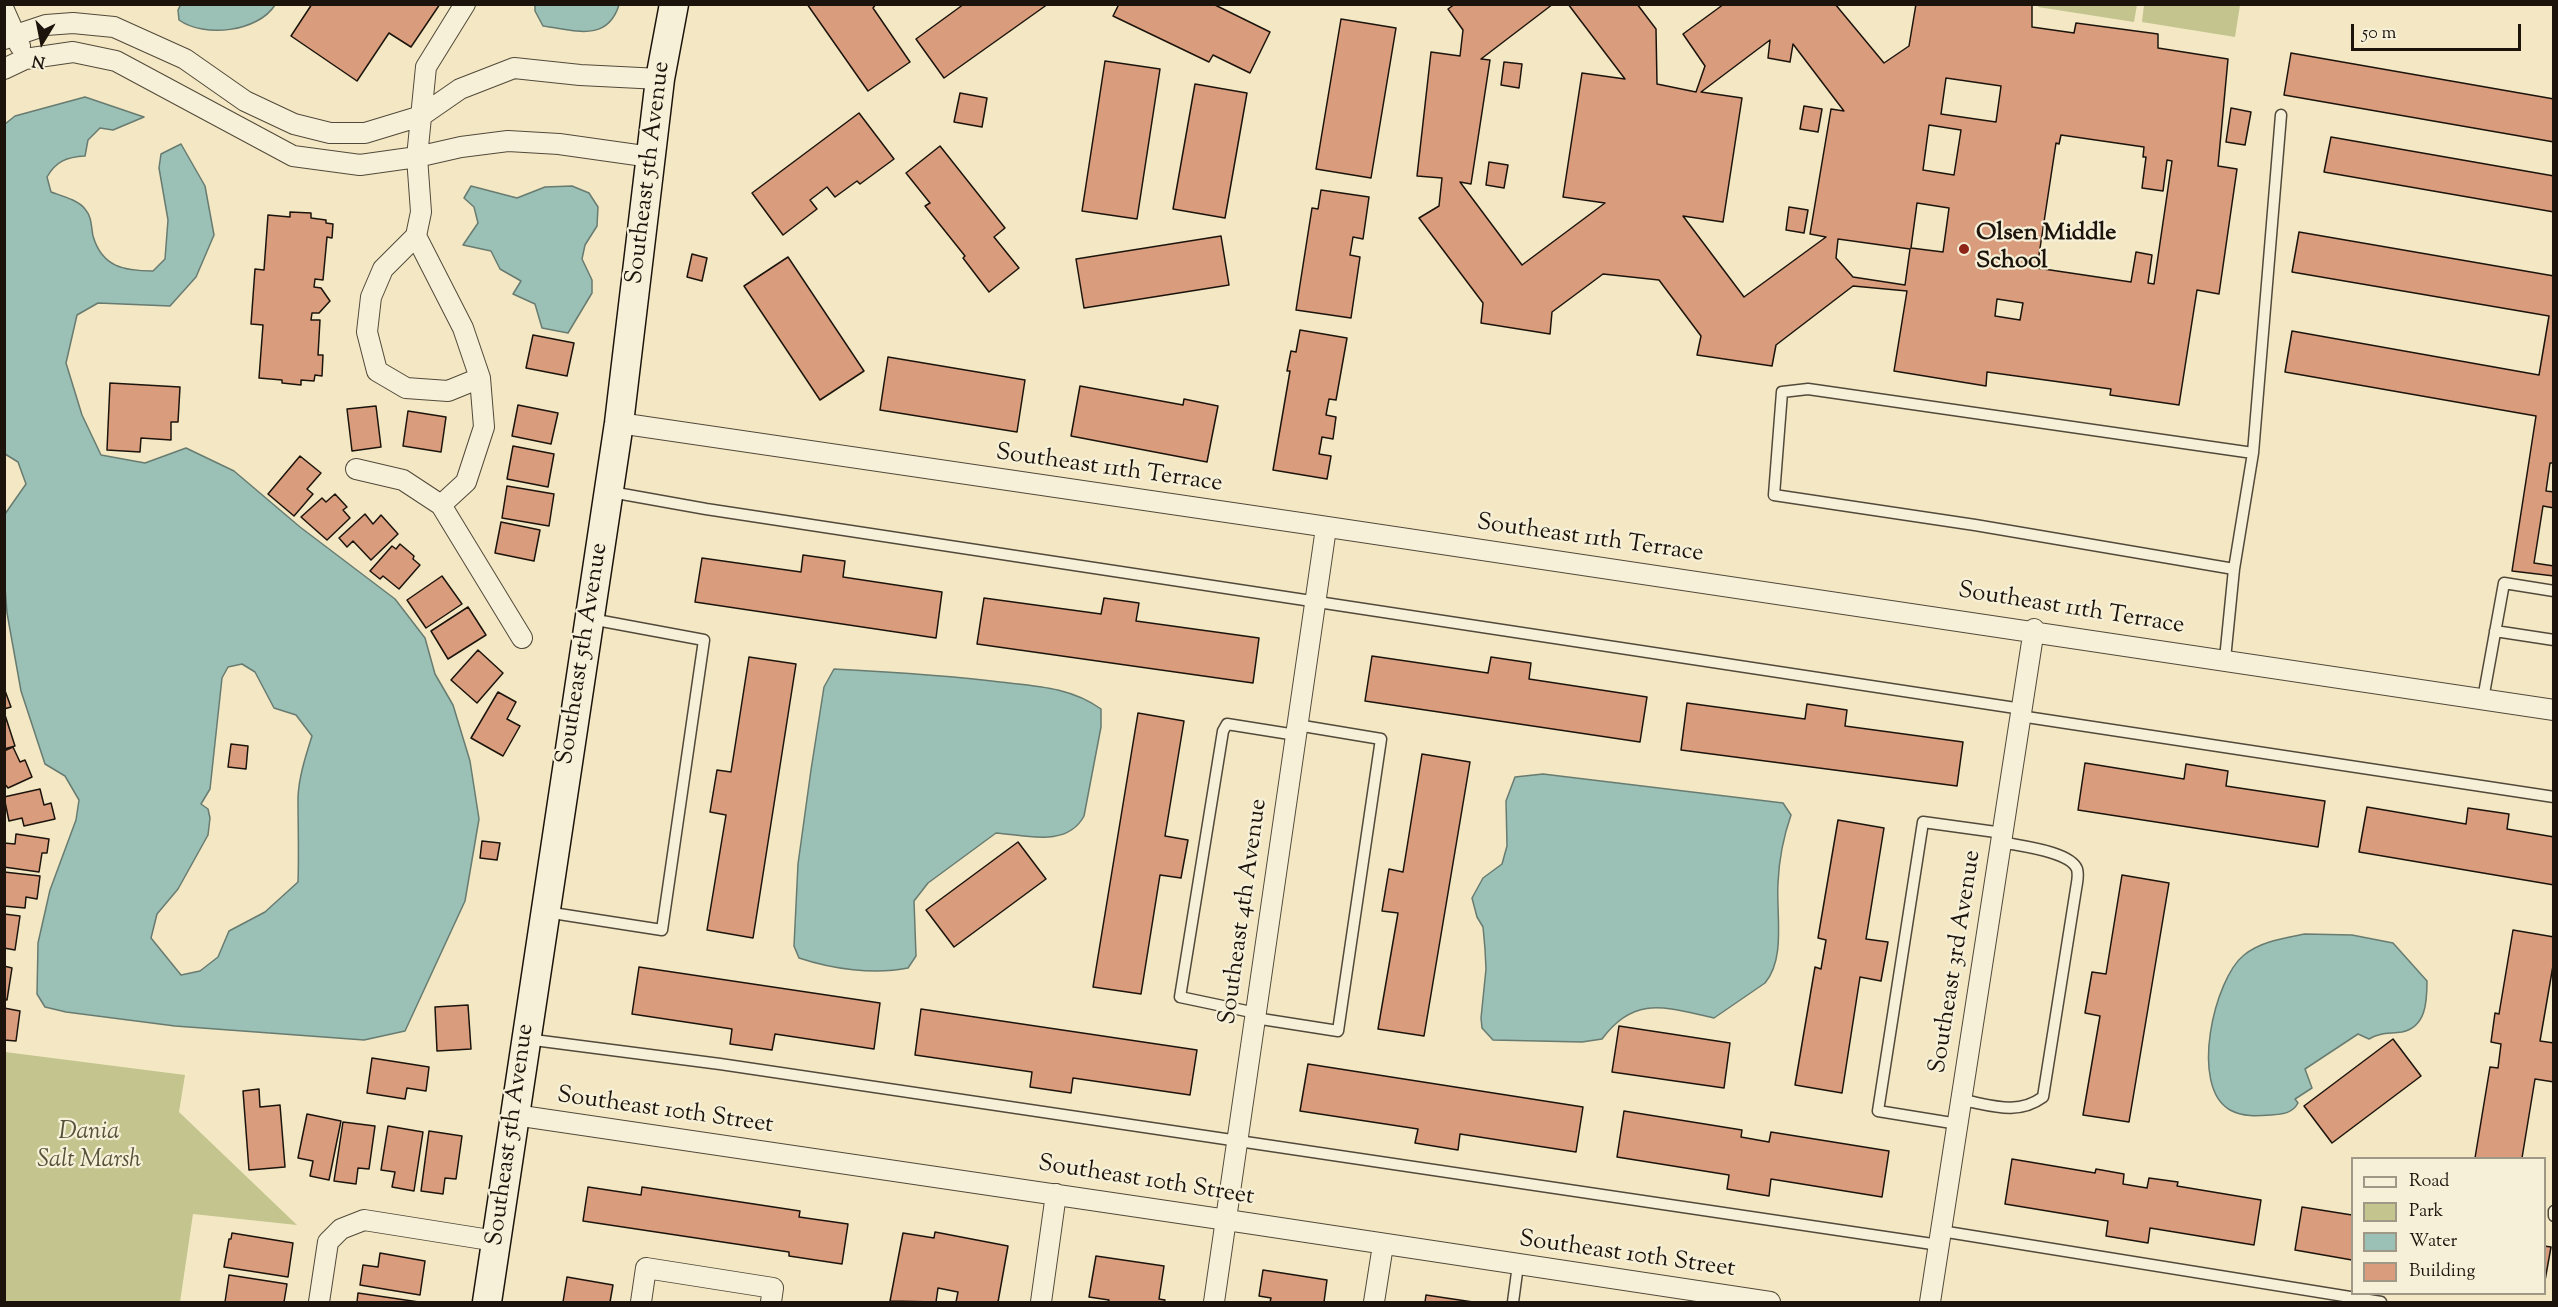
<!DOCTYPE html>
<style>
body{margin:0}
#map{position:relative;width:2558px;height:1307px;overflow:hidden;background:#f3e8c3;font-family:"Sorts Mill Goudy",serif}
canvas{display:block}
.frame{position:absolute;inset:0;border:6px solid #1c140c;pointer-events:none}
.legend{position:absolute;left:2351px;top:1157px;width:195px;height:138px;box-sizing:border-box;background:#f7f0d8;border:2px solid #9f9886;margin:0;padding:8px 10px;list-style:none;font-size:18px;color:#1c140c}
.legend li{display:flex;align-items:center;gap:12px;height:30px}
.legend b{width:30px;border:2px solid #9f9886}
.north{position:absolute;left:12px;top:12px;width:60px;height:60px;-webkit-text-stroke:4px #f7f0d8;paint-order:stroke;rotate:190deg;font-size:16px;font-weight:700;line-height:24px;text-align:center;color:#1c140c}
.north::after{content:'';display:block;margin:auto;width:21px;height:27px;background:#1c140c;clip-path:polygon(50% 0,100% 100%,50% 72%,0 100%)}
.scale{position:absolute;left:2351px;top:24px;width:170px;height:27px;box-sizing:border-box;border:3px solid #1c140c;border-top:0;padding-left:8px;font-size:18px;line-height:21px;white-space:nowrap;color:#1c140c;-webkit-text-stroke:4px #f7f0d8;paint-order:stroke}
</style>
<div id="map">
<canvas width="2558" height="1307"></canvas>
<div class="frame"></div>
<ul class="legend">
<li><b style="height:8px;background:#f7f0d8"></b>Road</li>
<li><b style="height:16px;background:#c3c48e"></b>Park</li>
<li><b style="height:16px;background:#9bc0b5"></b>Water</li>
<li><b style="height:16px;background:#d99d7d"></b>Building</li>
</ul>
<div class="north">N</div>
<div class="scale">50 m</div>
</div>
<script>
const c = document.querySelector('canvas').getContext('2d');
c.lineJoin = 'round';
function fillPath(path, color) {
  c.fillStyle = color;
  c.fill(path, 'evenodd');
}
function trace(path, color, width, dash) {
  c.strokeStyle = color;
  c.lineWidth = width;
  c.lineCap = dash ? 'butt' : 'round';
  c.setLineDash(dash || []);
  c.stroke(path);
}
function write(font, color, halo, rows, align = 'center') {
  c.font = font + ' "Sorts Mill Goudy",serif';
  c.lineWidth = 4.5;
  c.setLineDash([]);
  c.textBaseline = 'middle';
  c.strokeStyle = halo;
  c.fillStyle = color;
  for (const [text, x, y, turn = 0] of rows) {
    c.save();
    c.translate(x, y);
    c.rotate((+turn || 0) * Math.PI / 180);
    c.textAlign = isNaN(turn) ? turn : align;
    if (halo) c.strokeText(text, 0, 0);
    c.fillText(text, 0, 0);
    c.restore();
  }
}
const green = new Path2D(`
 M2039,4H2137V5L2134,22L2038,7Z
 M2144,5H2240L2235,37L2142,22Z
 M5,1052L185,1075L179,1112L297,1225L193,1214L180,1302H5Z`);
const water = new Path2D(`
 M181,4H275V5C258,32 204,38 179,20L178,10Z
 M535,5V4L619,5C607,43 574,30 543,26L535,11Z
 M85,97L144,117L113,130L100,128L88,140L85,156C67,157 56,161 47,177L51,192C62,196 78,200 85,209C92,217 91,226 93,236C102,267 124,271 153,271L165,259L168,220L159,168L161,154L181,144L205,186L214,235L196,277L170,306L98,303L77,315L66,363L82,415L101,455L145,463L186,448L234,471L300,527L395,599L425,638L435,674L453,705L470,761L479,819L465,901L405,1031L364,1040L175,1026L66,1012L45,1007L37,994L38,943L50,890L76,820L79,800L65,776L45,764L21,691L7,613L5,587V514L26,484L18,462L5,454V124L15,116ZM242,664L255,672L274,708L296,715L312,736C306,755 299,776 298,797C298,825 299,854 298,882L265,912L229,931L218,957L200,971L181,975L151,938L157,914L178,889L208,835L210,818L208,809L201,804L210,789L222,678L228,667Z
 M471,186L517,198L545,187L572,186L589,193L598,207L597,226L585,245L582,259L592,280V293L568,333L542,328L535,304L513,294L521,281L500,269L491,251L463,245L478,223L474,207L464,198Z
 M834,669C890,672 945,675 1000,682C1035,686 1071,687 1101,709V727L1084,816C1067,848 1025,835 996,833L928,883L914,901L916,956L908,968C874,975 832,969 799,958L794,946L798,864L811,770L824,687Z
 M1543,774L1783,803L1791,815C1783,838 1779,860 1778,883C1776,914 1786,958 1765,983L1714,1018C1667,1008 1635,994 1602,1039L1582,1042L1493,1040L1482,1028L1481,1018L1486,969L1485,949L1483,927L1477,917L1472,898L1483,878L1502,864L1507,846L1506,801L1515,777Z
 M2305,934L2352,935L2393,943L2427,981C2427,1002 2426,1027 2402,1032C2390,1034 2380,1032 2369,1039L2358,1034L2305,1069L2312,1088L2295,1099L2298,1103C2292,1114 2282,1114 2271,1115C2257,1116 2243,1117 2230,1110C2189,1087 2214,979 2244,955C2261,941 2285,938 2305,934Z`);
const building = new Path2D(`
 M312,4H440L411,47L389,33L357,81L291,36Z
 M807,4H876L873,8L910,62L868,91Z
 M964,4H1048L944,78L916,39Z
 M1119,4H1213L1270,32L1250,73L1213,55L1209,62L1113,16Z
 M1455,4H1553L1481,59L1490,60L1471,184L1460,182L1522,265L1605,203L1563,197L1582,73L1625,79L1568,4H1637L1656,29L1657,84L1696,92L1705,66L1683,34L1724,4H1835L1884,63L1909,46L1916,4H2032V27L2074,33L2076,23L2158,34V48L2228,59L2218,166L2237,169L2219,294L2197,290L2179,405L2110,395L2111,389L1987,372L1986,386L1894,371L1907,291L1853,286L1776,345L1772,366L1697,355L1701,336L1659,280L1603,274L1552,312L1550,334L1481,323L1483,303L1419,218L1439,206L1442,178L1417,176L1431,52L1460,56L1463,30L1448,9ZM1770,40L1768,58L1790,62L1793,44L1844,111L1831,109L1810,234L1826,237L1744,297L1683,216L1723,222L1742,98L1701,92ZM1946,78L2001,86L1996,122L1941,114ZM1929,125L1961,130L1954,175L1923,170ZM2061,135L2144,147L2143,157H2146L2142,188L2163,191L2167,160L2172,161L2154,284L2148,283L2152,255L2136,252L2131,282L2037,268L2056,143L2059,144ZM1917,203L1949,208L1943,252L1911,248ZM1838,239L1910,249L1905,285L1853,277L1836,258ZM1997,299L2023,303L2020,320L1995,316Z
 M1341,19L1396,28L1371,178L1316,169Z
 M2291,53L2554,99V142L2284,95Z
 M1105,61L1160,69L1137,219L1082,211Z
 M1504,62L1522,64L1519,88L1501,85Z
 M1195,84L1247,93L1225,218L1173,209Z
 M960,93L987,98L982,127L954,122Z
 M1804,106L1822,109L1818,132L1800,129Z
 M2231,108L2251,112L2245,145L2226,142Z
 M859,113L894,159L860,184L857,181L835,197L827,187L810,200L817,209L783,235L752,193Z
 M2331,137L2554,176V212L2324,172Z
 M940,146L1005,228L994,237L1019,268L989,292L963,258L965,256L925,206L930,203L906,173Z
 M1489,162L1508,165L1504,188L1486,185Z
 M1321,190L1369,197L1363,239L1353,237L1350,255L1360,257L1351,318L1296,310L1312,208L1318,209Z
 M1789,207L1808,210L1804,233L1786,230Z
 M290,212L311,213V218L326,220V223L333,224L332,238L327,237L323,280L315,279L314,287L321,288L330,301L319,313H312L311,320H320L318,355H323L322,376L315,375L314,381L301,380V385L282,383V380L259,378L263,325L251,324L255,269L264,270L268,215L290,217Z
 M2299,232L2554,276V463H2550L2546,491L2554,492V508L2543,506L2534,563L2554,566V576L2512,571L2536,416L2285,372L2292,331L2539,375L2549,316L2292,272Z
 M1221,236L1229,285L1084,308L1076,259Z
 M692,254L707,258L702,281L687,277Z
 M788,257L864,371L820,400L744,286Z
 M1300,330L1347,338L1336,400L1329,399L1326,415L1336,417L1333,439L1322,437L1319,454L1331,456L1327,479L1273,470L1290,371H1287L1291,351L1296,352Z
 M533,335L574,343L567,376L526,368Z
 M888,357L1025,380L1017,432L880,410Z
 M110,383L180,387L178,422H171V440L141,438L140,452L107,450Z
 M1080,386L1183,405L1184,399L1218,406L1207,462L1071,436Z
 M518,405L558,413L551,444L512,436Z
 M376,406L381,447L352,451L347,409Z
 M408,411L446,417L441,452L403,446Z
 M513,446L554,454L548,487L507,479Z
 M300,456L321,473L307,489L313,494L294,516L268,494Z
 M507,486L554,494L549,526L502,518Z
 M335,494L347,507L343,510L350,518L327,540L301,517L322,498L326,502Z
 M365,514L373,524L381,515L398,534L371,560L353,541L347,547L339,538Z
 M501,522L540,530L534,561L495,553Z
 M400,544L414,556L413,559L420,565L399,589L383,576L380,579L370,571L392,546L396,549Z
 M803,555L845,561L843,577L942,592L936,638L695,602L702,558L801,572Z
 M442,576L462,604L426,628L407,600Z
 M984,598L1101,614L1104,598L1139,603L1136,621L1259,638L1253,683L977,644Z
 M468,607L486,635L448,659L431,631Z
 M478,650L503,673L477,703L451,680Z
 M1372,656L1488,673L1491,657L1531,663L1529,679L1647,697L1640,742L1365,701Z
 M749,657L796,664L753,938L707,930L726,815L710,812L717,770L731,772Z
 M4,688L11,707L4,709Z
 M498,692L516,702L507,719L520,726L503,756L471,738Z
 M1687,703L1805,719L1807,704L1847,710L1845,726L1963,742L1957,786L1681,750Z
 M1138,713L1184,721L1165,836L1188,840L1181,878L1160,875L1141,994L1093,987Z
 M5,715L15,746L4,749V716Z
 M231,744L248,746L246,769L228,767Z
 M13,747L20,762L25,760L32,777L8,788L4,783V751Z
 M1422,754L1470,762L1424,1036L1378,1029L1398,913L1382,911L1389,869L1403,872Z
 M2085,763L2184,779L2186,764L2228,771L2226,786L2325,801L2318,847L2078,810Z
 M40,789L44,805L51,803L55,819L24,826L22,818L9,821L4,797Z
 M2367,807L2466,824L2468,808L2509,814L2507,829L2554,837V885L2359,852Z
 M1838,820L1884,828L1866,939L1888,942L1881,981L1860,977L1842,1093L1795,1085L1815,967L1821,969L1826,940L1818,938Z
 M16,834L49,839L47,853H42L39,872L4,867V843L15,844Z
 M482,841L500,843L497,860L480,858Z
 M1018,842L1046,879L954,947L926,910Z
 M4,872L40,876L37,899L26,897L25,908L4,906Z
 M2122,875L2169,883L2129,1122L2083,1115L2100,1016L2085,1013L2092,972L2106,974Z
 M4,914L20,916L15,950L4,948Z
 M2513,930L2554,937V960L2540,1041L2554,1043V1082L2535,1079L2522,1158H2475L2490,1067L2498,1068L2501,1044L2491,1042L2495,1013L2499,1014Z
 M4,966L12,968L7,1000L4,999Z
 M639,967L880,1003L874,1049L775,1034L772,1050L730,1044L732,1029L632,1014Z
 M468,1005L471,1049L437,1051L435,1007Z
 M4,1008L20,1011L16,1041L4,1040Z
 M921,1009L1197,1050L1190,1095L1073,1078L1071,1093L1030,1087L1032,1072L915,1055Z
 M1619,1026L1730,1043L1724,1088L1612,1072Z
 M2393,1039L2421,1076L2332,1143L2304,1106Z
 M372,1058L429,1067L426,1091L407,1088L405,1099L367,1093Z
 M1308,1064L1583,1107L1576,1152L1460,1134L1458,1150L1415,1143L1418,1129L1300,1111Z
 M259,1089L260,1107L280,1105L285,1167L249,1170L243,1091Z
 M1624,1111L1742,1130L1741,1137L1769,1142L1771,1132L1889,1151L1882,1197L1771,1179L1769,1196L1727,1189L1729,1175L1617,1157Z
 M307,1114L341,1121L329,1180L310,1176L313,1161L298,1158Z
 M343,1122L375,1126L369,1169L358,1168L356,1184L334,1181Z
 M388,1126L423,1132L414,1191L392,1187L395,1172L381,1170Z
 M429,1131L462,1136L456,1179L445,1178L443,1194L421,1191Z
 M2012,1159L2095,1173L2096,1169L2124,1174L2123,1184L2147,1188L2149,1178L2178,1182L2177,1186L2261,1200L2254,1245L2150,1228L2148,1243L2106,1236L2108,1221L2005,1204Z
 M588,1187L641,1195L642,1187L800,1211L799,1217L848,1224L842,1264L789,1256V1252L583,1221Z
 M2302,1207L2352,1215V1260L2295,1250Z
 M935,1232L1008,1246L998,1302H956L958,1292L938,1288L936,1302L890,1301L903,1233L934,1238Z
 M232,1233L293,1243L288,1277L224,1267L229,1239H231Z
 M2544,1246L2551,1247L2544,1286Z
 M380,1253L425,1261L420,1295L360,1285L363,1265L378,1267Z
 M1096,1256L1164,1266L1159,1299L1165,1300L1164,1302H1108L1109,1300L1089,1297Z
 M1263,1270L1327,1280L1324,1302H1270L1271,1298L1259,1296Z
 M229,1275L287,1284L284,1302H225Z
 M567,1277L613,1285L610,1302H563Z
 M358,1293L419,1302H357Z
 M1426,1295L1473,1302H1425Z`);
const lane = new Path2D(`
 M2253,453L2281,115
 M611,492L706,509L2022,709
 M2495,631L2554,640
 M2225,659L2234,569L2253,453L1808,389L1782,392L1774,495L1975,525L2234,569
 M2483,699L2504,583L2554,591
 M2020,716L2554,797
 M546,912L662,930L704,640L591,619
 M1256,1013L1180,997L1223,731L1227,724L1296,735
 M1255,1018L1338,1031L1381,739L1297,725
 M526,1039L720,1064L1939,1245
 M1962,1100C1991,1105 2017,1116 2043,1097L2076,889C2077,882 2079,876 2077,869C2070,851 2019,846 2001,842
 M1958,1124L1878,1111L1923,822L2003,833
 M2554,1211V1216
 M1941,1231L2381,1302
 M1513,1302L1518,1265`);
const street = new Path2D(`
 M465,4L426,67L417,157L421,212L416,236L383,269L371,297L367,332L377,371L406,388L448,391L480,378
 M4,10L20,46
 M4,39L46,25L73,23L114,27L185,59L245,101L294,124L330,133H365L421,116L460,89L514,68L580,75L660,79
 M4,69L25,59L73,52L116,61L293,156L360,165L417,157L461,147L508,141L559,144L651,157
 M416,236L463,328L480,378L484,427L466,482L441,505
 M619,423C1264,519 1909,609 2554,710
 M356,469L403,480L441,505L522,638
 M515,1115L1227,1220L1770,1302
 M319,1302L328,1242L341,1229L364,1220L496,1241
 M641,1302L646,1268L773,1288L771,1302
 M1041,1302L1056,1194
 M1214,1302L1326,528
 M1374,1302L1383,1245
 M1930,1302L2034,629`);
const secondary = new Path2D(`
 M487,1302L619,423L660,79L674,4`);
const markers = [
 [1964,249,6,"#8f2418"]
];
const streetNames = [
 ["Southeast 5th Avenue",650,173,-83],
 ["Southeast 11th Terrace",1109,470,8],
 ["Southeast 11th Terrace",1590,540,8],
 ["Southeast 11th Terrace",2071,610,9],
 ["Southeast 5th Avenue",584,654,-81],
 ["Southeast 4th Avenue",1245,912,-82],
 ["Southeast 3rd Avenue",1957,962,-81],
 ["Southeast 10th Street",665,1112,8],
 ["Southeast 5th Avenue",512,1135,-82],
 ["Southeast 10th Street",1146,1182,9],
 ["Southeast 10th Street",1627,1256,8]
];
const poiNames = [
 ["Olsen Middle",1976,235],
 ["School",1976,263]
];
const parkNames = [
 ["Dania",89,1134],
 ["Salt Marsh",89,1162]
];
fillPath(green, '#c3c48e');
fillPath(water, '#9bc0b5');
trace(water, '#687b71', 1.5);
fillPath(building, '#d99d7d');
trace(building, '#1c140c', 1.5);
trace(lane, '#52493a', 13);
trace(street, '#52493a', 22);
trace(secondary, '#1c140c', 31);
trace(lane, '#f7f0d8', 10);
trace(street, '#f7f0d8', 20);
trace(secondary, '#f7f0d8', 28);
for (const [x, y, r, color] of markers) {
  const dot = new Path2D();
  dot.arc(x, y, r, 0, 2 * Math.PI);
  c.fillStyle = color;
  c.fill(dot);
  trace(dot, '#f7f0d8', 2);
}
write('24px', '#1c140c', '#f7f0d8', streetNames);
write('bold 24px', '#1c140c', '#f7f0d8', poiNames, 'left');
write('italic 24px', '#56523a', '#f7f0d8', parkNames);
</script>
